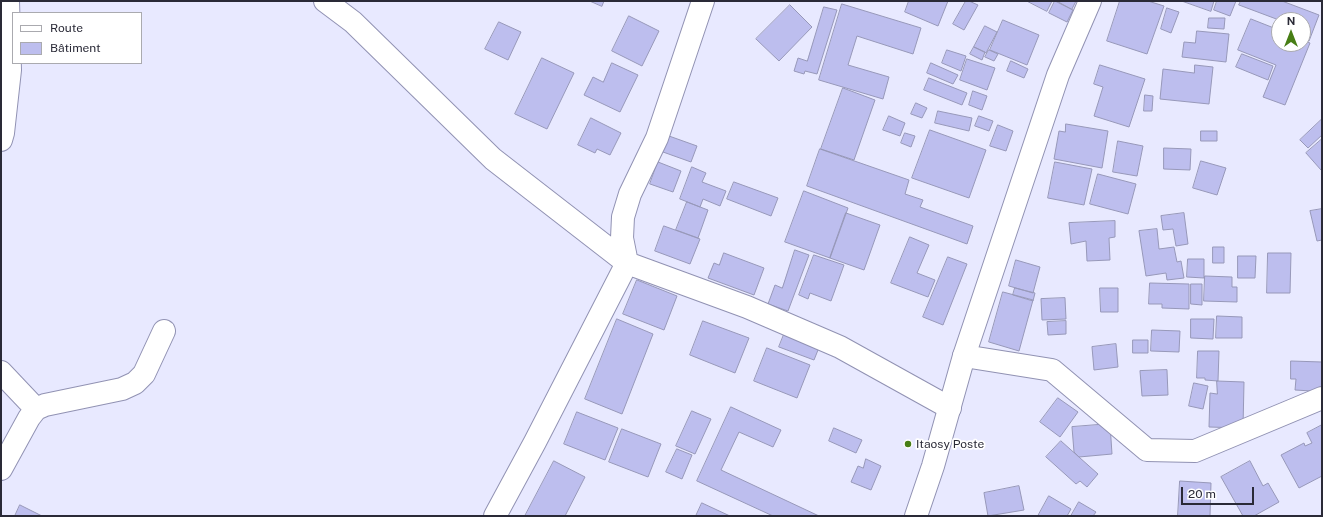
<!DOCTYPE html>
<meta charset="utf-8">
<style>
body{margin:0}
#map{position:relative;width:1323px;height:517px;overflow:hidden;background:#e8e9ff;font-family:"Public Sans",sans-serif}
canvas{display:block}
.frame{position:absolute;inset:0;border:2px solid #2a2a37;pointer-events:none}
.legend{position:absolute;left:12px;top:12px;width:130px;height:52px;box-sizing:border-box;background:#fff;border:1px solid #aaaaaf;margin:0;padding:5px 7px;list-style:none;font-size:12px;color:#2a2a37}
.legend li{display:flex;align-items:center;gap:8px;height:20px}
.legend b{width:20px;border:1px solid #aaaaaf}
.north{position:absolute;left:1271px;top:12px;width:40px;height:40px;box-sizing:border-box;background:#fff;border:1px solid #aaaaaf;border-radius:50%;rotate:0deg;font-size:11px;font-weight:700;line-height:16px;text-align:center;color:#2a2a37}
.north::after{content:'';display:block;margin:auto;width:14px;height:18px;background:#477e15;clip-path:polygon(50% 0,100% 100%,50% 72%,0 100%)}
.scale{position:absolute;left:1181px;top:487px;width:73px;height:18px;box-sizing:border-box;border:2px solid #2a2a37;border-top:0;padding-left:5px;font-size:12px;line-height:14px;white-space:nowrap;color:#2a2a37;-webkit-text-stroke:3px #fff;paint-order:stroke}
</style>
<div id="map">
<canvas width="1323" height="517"></canvas>
<div class="frame"></div>
<ul class="legend">
<li><b style="height:5px;background:#fff"></b>Route</li>
<li><b style="height:11px;background:#bdbeee"></b>Bâtiment</li>
</ul>
<div class="north">N</div>
<div class="scale">20 m</div>
</div>
<script>
const c = document.querySelector('canvas').getContext('2d');
c.lineJoin = 'round';
function fillPath(path, color) {
  c.fillStyle = color;
  c.fill(path, 'evenodd');
}
function trace(path, color, width, dash) {
  c.strokeStyle = color;
  c.lineWidth = width;
  c.lineCap = dash ? 'butt' : 'round';
  c.setLineDash(dash || []);
  c.stroke(path);
}
function write(font, color, halo, rows, align = 'center') {
  c.font = font + ' "Public Sans",sans-serif';
  c.lineWidth = 3.5;
  c.setLineDash([]);
  c.textBaseline = 'middle';
  c.strokeStyle = halo;
  c.fillStyle = color;
  for (const [text, x, y, turn = 0] of rows) {
    c.save();
    c.translate(x, y);
    c.rotate((+turn || 0) * Math.PI / 180);
    c.textAlign = isNaN(turn) ? turn : align;
    if (halo) c.strokeText(text, 0, 0);
    c.fillText(text, 0, 0);
    c.restore();
  }
}
const building = new Path2D(`
 M590,1H604L602,6Z
 M909,1H948L938,26L905,12Z
 M966,1H969L978,5L964,30L953,24Z
 M1027,1H1052L1047,11Z
 M1055,1L1073,10L1067,22L1049,13Z
 M1057,1H1076L1072,9Z
 M1120,1H1148L1164,6L1147,54L1107,41Z
 M1182,1H1214L1211,11Z
 M1217,1H1236L1230,16L1214,10Z
 M1241,1H1282L1319,15L1309,41L1303,39V20H1279L1239,5Z
 M842,4L921,28L913,54L857,36L848,65L889,77L883,99L819,80Z
 M790,5L812,27L779,61L756,39Z
 M824,7L837,10L817,74L805,71L804,74L794,71L798,58L807,61Z
 M1167,8L1179,12L1171,33L1161,29Z
 M629,16L659,31L642,66L612,51Z
 M1209,18H1225L1224,29L1208,28Z
 M1251,19L1279,30V44H1303V40L1310,43L1285,105L1263,97L1276,65L1238,50Z
 M1003,20L1039,35L1027,65L990,50Z
 M499,22L521,32L508,60L485,49Z
 M985,26L997,32L986,53L974,47Z
 M1197,31L1229,34L1226,62L1182,57L1184,42L1195,43Z
 M974,47L985,52L982,60L970,54Z
 M947,50L966,56L961,71L942,63Z
 M989,50L998,54L994,61L985,57Z
 M1242,54L1273,66L1268,80L1236,67Z
 M542,58L574,73L547,129L515,114Z
 M967,59L995,68L987,90L960,80Z
 M1011,61L1028,69L1024,78L1007,71Z
 M612,63L638,75L620,112L584,95L593,77L603,82Z
 M931,63L958,75L953,84L927,73Z
 M1100,65L1145,79L1129,127L1094,116L1103,87L1094,84Z
 M1195,65L1213,67L1209,104L1160,99L1163,69L1194,73Z
 M929,78L967,93L962,105L924,90Z
 M843,88L875,100L854,160L821,149Z
 M973,91L987,96L982,110L969,105Z
 M1145,95L1153,96L1152,111H1144Z
 M916,103L927,108L922,118L911,114Z
 M938,111L972,118L969,131L935,123Z
 M889,116L905,123L900,136L883,130Z
 M979,116L993,121L989,131L975,126Z
 M591,118L621,133L610,155L597,149L595,153L578,145Z
 M1322,119V135L1308,148L1300,140Z
 M1066,124L1108,131L1102,168L1054,159L1059,131L1065,132Z
 M998,125L1013,131L1006,151L990,146Z
 M930,130L986,150L969,198L912,178Z
 M1201,131H1217V141H1201Z
 M905,133L915,136L911,147L901,143Z
 M669,136L697,146L691,162L663,152Z
 M1322,139V169L1321,170L1306,153Z
 M1118,141L1143,146L1137,176L1113,172Z
 M1164,148L1191,149L1190,170L1164,169Z
 M820,149L909,180L905,194L923,200L920,207L973,226L967,244L807,186Z
 M1201,161L1226,168L1217,195L1193,188Z
 M658,162L681,171L673,192L650,184Z
 M1055,162L1092,169L1084,205L1048,198Z
 M692,167L706,173L702,182L726,191L720,206L703,199L700,207L680,199Z
 M1098,174L1136,184L1128,214L1090,204Z
 M734,182L778,198L771,216L727,199Z
 M804,191L848,208L830,258L785,242Z
 M687,202L708,210L698,238L676,230Z
 M1322,209V240L1317,241L1310,211Z
 M846,213L880,225L864,270L830,258Z
 M1184,213L1188,244L1176,246L1173,229L1163,230L1161,216Z
 M1115,221V237L1109,238L1110,260L1087,261L1086,241L1071,244L1069,223Z
 M664,226L700,239L690,264L655,251Z
 M1157,229L1159,249L1174,247L1177,262L1181,261L1184,278L1167,280L1166,273L1146,276L1139,231Z
 M910,237L929,245L917,273L935,280L928,297L891,283Z
 M1213,247H1224V263H1213Z
 M795,250L809,255L788,311L768,304L775,285L782,288Z
 M724,253L764,268L754,295L708,278L714,263L719,265Z
 M1268,253H1291L1290,293H1267Z
 M814,255L844,265L831,301L810,293L808,299L799,295Z
 M1238,256H1256L1255,278H1238Z
 M948,257L967,264L943,325L923,317Z
 M1188,259H1204V278L1187,277Z
 M1016,260L1040,267L1033,293L1009,286Z
 M1205,276L1232,277V287H1237V302L1204,301Z
 M637,280L677,296L664,330L623,314Z
 M1150,283L1189,284V309L1162,308V304H1149Z
 M1191,284H1202V305L1191,304Z
 M1015,288L1035,293L1033,301L1013,295Z
 M1100,288H1118V312H1101Z
 M1003,292L1033,300L1019,351L989,342Z
 M1065,298L1066,319L1042,320L1041,299Z
 M1217,316L1242,317V338H1216Z
 M617,319L653,334L622,414L585,399Z
 M1191,319H1214L1213,339L1191,338Z
 M703,321L749,338L735,373L690,355Z
 M1066,321V334L1048,335L1047,322Z
 M1152,330L1180,331L1179,352L1151,351Z
 M785,332L820,345L814,360L779,347Z
 M1133,340H1148V353H1133Z
 M1116,344L1118,367L1094,370L1092,347Z
 M767,348L810,365L797,398L754,381Z
 M1198,351H1219L1218,381L1205,380V378H1197Z
 M1291,361L1322,362V397L1312,391L1295,390L1296,379H1291Z
 M1167,370L1168,395L1142,396L1140,371Z
 M1217,381L1244,382L1243,428L1209,427L1210,393L1217,394Z
 M1194,383L1208,386L1203,409L1189,406Z
 M1058,398L1078,412L1060,437L1040,422Z
 M731,407L781,430L773,447L739,432L721,470L819,516H773L697,481Z
 M692,411L711,419L695,454L676,446Z
 M577,412L618,428L605,460L564,444Z
 M1110,424L1112,454L1079,457L1074,452L1072,427Z
 M1322,425V476L1299,488L1281,455L1304,443L1305,446L1312,443L1307,433Z
 M834,428L862,440L856,453L829,441Z
 M622,429L661,444L648,477L609,462Z
 M1061,441L1098,474L1087,487L1080,481L1076,484L1046,457Z
 M677,449L692,455L682,479L666,472Z
 M866,459L881,466L871,490L851,482L858,466L863,468Z
 M554,461L585,477L565,516H525Z
 M1250,461L1263,486L1268,483L1279,502L1254,516H1243L1221,477Z
 M1180,481L1211,483L1210,516H1178Z
 M1019,486L1024,510L988,516L984,493Z
 M1049,496L1071,509L1067,516H1038Z
 M1079,502L1096,512L1093,516H1071Z
 M702,503L730,516H696Z
 M20,505L42,516H15Z`);
const street = new Path2D(`
 M325,1L353,22L493,159L627,263L747,307L840,347L950,408
 M1,140L3,133L10,70L8,1
 M964,356L1052,370L1147,450L1195,451L1322,398
 M1,372L36,409
 M1,469L29,418L36,409L45,405L122,389L135,383L144,374L164,331
 M495,516L535,442L627,263L622,238L623,217L630,194L657,138L703,1`);
const secondary = new Path2D(`
 M916,516L933,466L964,356L1058,75L1090,1`);
const markers = [
 [908,444,4,"#477e15"]
];
const poiNames = [
 ["Itaosy Poste",916,444]
];
fillPath(building, '#bdbeee');
trace(building, '#9798b9', 1);
trace(street, '#9192b3', 24);
trace(secondary, '#9192b3', 24);
trace(street, '#fff', 22);
trace(secondary, '#fff', 22);
for (const [x, y, r, color] of markers) {
  const dot = new Path2D();
  dot.arc(x, y, r, 0, 2 * Math.PI);
  c.fillStyle = color;
  c.fill(dot);
  trace(dot, '#fff', 1.5);
}
write('12px', '#2a2a37', '#fff', poiNames, 'left');
</script>
